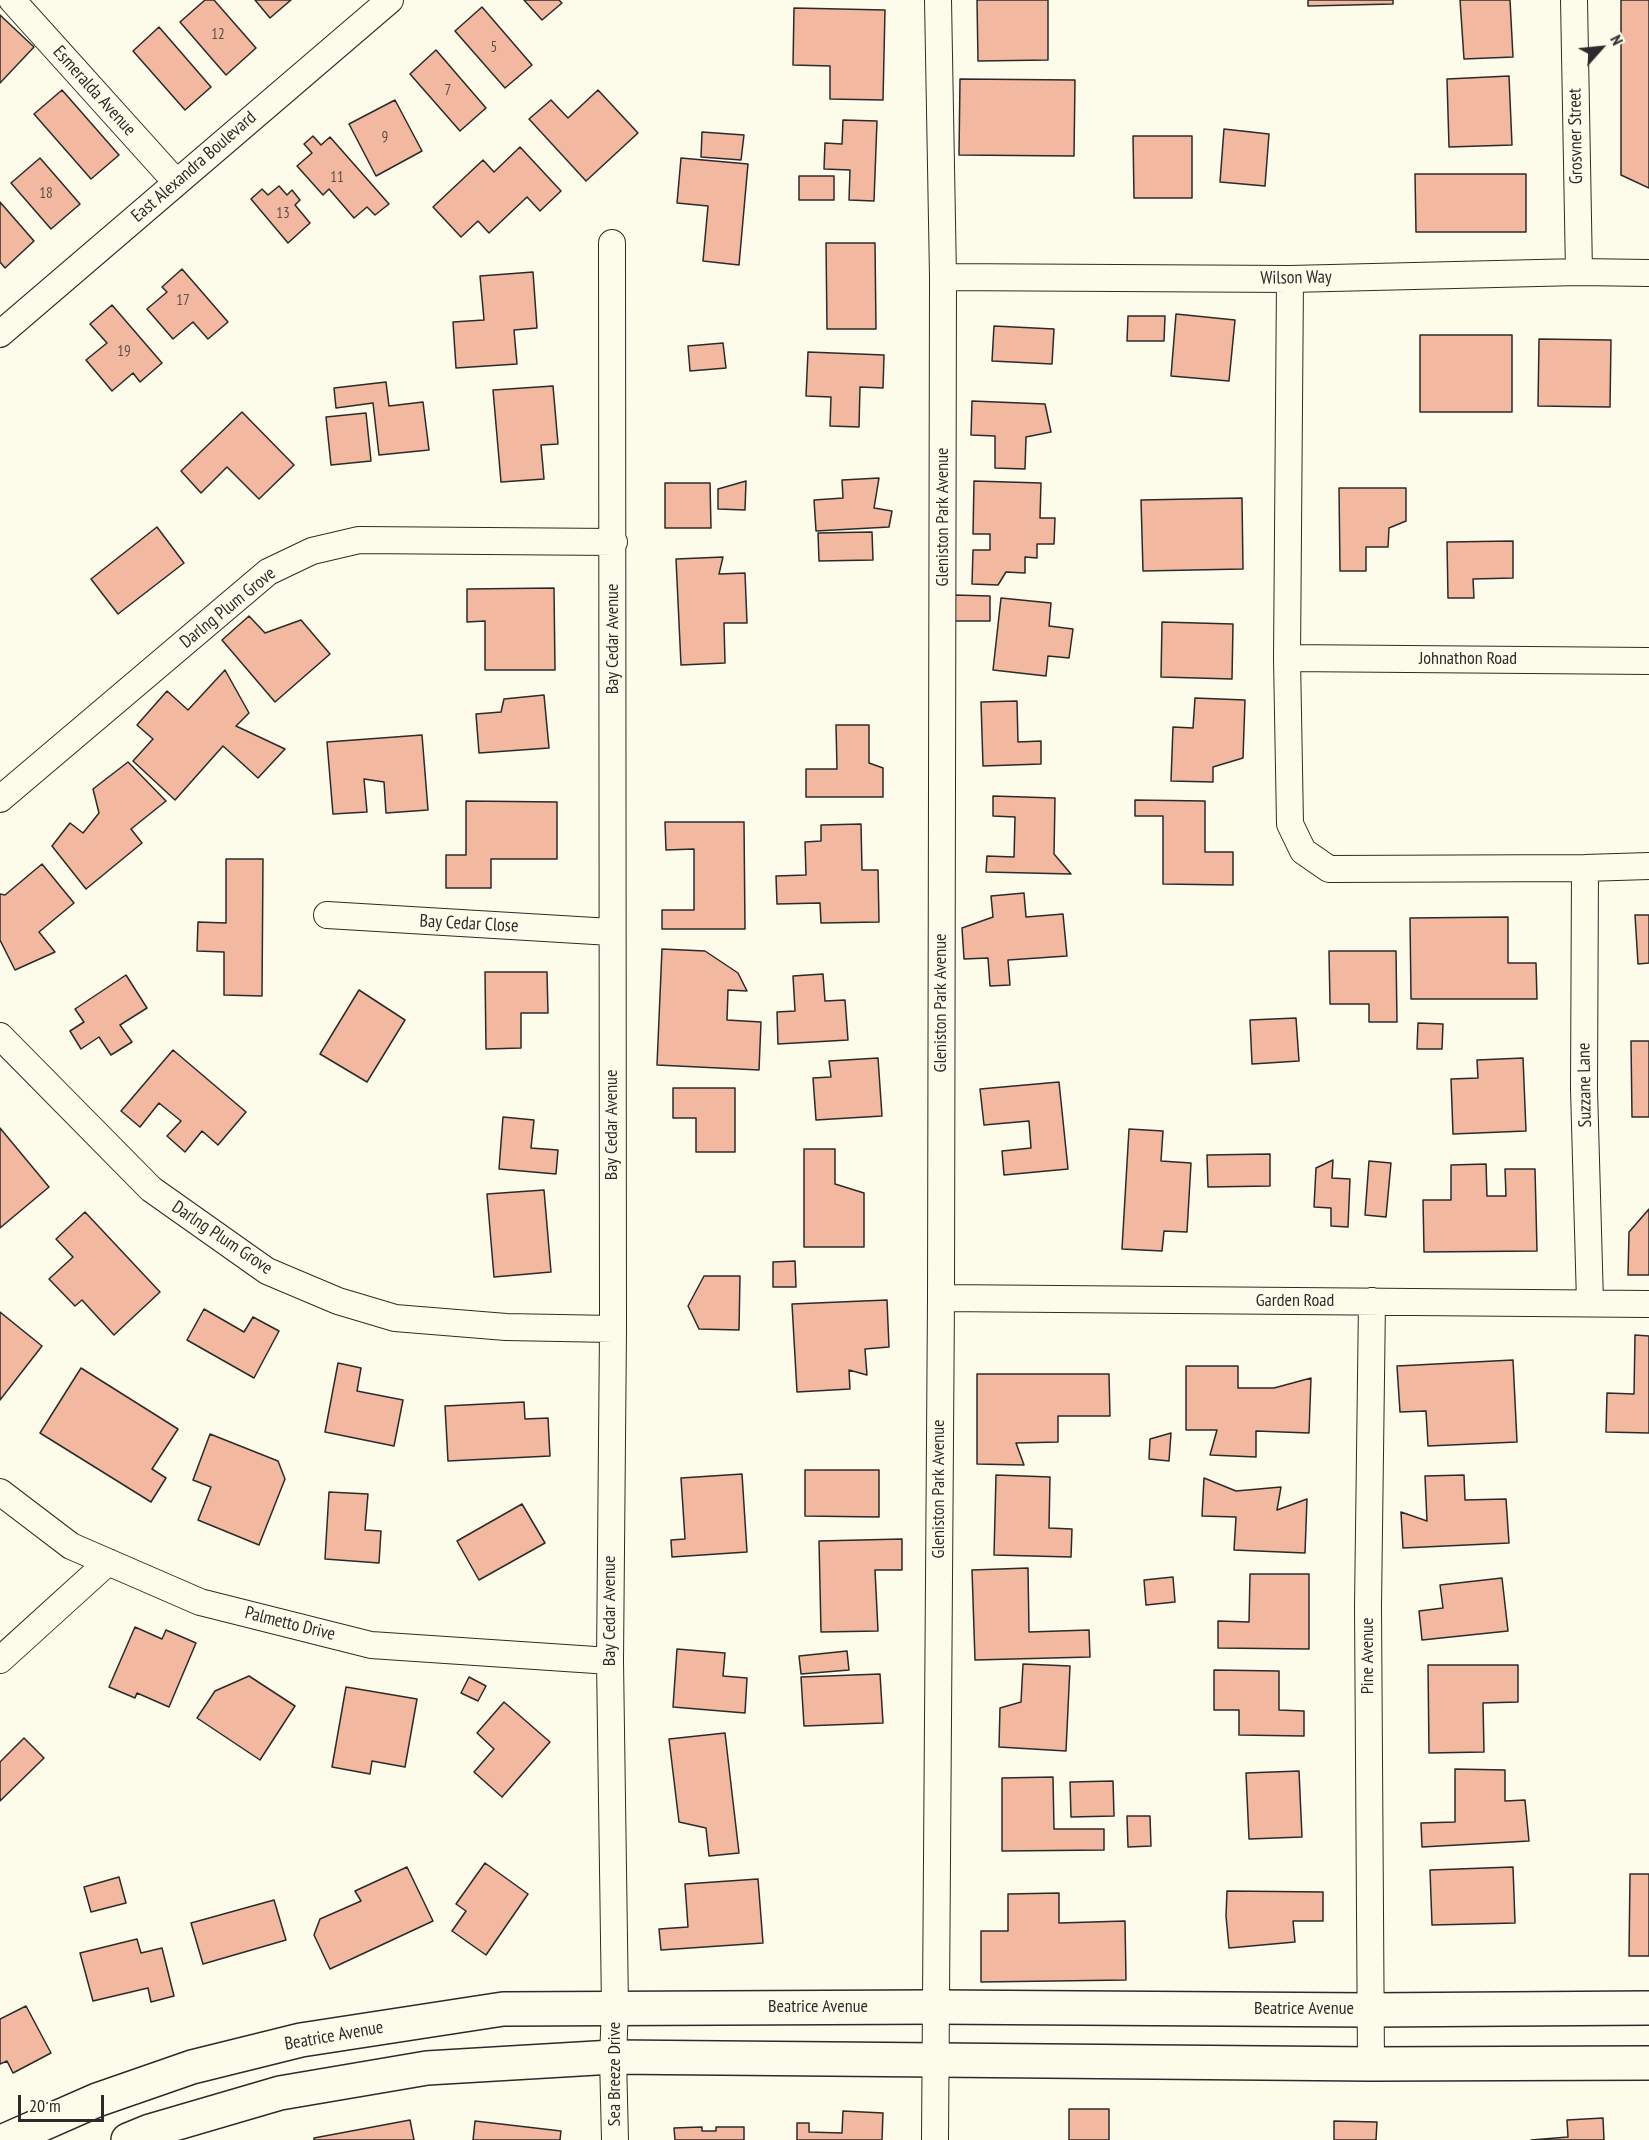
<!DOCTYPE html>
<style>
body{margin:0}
#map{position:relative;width:1649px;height:2140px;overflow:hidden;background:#fdfbea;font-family:"PT Sans Narrow",sans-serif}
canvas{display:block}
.north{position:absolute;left:1571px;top:18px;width:60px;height:60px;-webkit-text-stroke:4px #fdfbea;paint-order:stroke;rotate:63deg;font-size:16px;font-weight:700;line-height:24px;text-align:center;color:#2b2b2b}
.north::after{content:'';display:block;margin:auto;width:21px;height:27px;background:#2b2b2b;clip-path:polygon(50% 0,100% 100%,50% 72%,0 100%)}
.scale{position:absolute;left:18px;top:2095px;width:86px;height:27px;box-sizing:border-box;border:3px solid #2b2b2b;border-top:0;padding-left:8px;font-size:18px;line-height:21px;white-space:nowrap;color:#2b2b2b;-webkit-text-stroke:4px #fdfbea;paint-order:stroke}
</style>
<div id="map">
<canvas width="1649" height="2140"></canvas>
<div class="north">N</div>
<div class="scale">20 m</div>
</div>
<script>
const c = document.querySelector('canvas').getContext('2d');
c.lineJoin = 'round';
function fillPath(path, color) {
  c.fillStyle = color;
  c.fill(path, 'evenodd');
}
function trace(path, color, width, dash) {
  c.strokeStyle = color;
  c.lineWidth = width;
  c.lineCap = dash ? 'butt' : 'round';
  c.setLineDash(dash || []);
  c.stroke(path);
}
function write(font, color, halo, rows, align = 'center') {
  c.font = font + ' "PT Sans Narrow",sans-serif';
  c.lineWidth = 4.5;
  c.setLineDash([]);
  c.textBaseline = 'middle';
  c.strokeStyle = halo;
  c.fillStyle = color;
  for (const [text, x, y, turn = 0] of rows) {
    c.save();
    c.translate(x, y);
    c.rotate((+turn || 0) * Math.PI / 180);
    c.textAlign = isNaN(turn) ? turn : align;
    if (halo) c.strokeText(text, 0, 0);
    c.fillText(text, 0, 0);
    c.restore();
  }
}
const building = new Path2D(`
 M205,0H214L256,48L226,75L180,22Z
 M255,0H291L270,18Z
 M524,0H559L562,3L542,20Z
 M977,0H1048V60L978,61Z
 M1308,0H1393V4L1308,6Z
 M1460,0H1510L1513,57L1464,59Z
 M1621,0H1649V188L1621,175Z
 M482,7L532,65L505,88L455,31Z
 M794,8L885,10L883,100L830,99V66L793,65Z
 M0,15L34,47L0,83Z
 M159,27L211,87L185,110L133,51Z
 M436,50L486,108L460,131L410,74Z
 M1509,76L1512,145L1449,147L1447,79Z
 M960,79L1075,80L1074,156L959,155Z
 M62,90L119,155L91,179L34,114Z
 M598,90L638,133L586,181L529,119L551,100L568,118Z
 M395,100L422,151L376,176L349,124Z
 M843,120L877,121L874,201L849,200L850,170L824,169L825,143L842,144Z
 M1224,129L1269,134L1265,186L1220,182Z
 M702,132L744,135L741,160L701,157Z
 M313,136L321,145L330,137L389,204L375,215L367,207L354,218L329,189L323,195L297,166L312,153L304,144Z
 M1133,136H1192V198H1134Z
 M520,147L561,191L540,211L527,197L489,233L478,221L461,237L433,207L483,160L494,172Z
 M40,158L80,204L51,229L11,183Z
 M681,158L748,164L739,265L703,261L708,206L677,203Z
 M1415,174H1526V232H1416Z
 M799,176H834V200H799Z
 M279,186L287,195L292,190L300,200L295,205L310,223L288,243L251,199L262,189L268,195Z
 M0,202L34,241L5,268L0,262Z
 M826,243H875L876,329H827Z
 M182,269L228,322L208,339L193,322L173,339L147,309L167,292L162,287Z
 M533,272L537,328L514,330L517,364L456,368L453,322L484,320L480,276Z
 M112,305L162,363L140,382L133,373L112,391L86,360L107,343L90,324Z
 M1176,314L1235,320L1229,381L1171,376Z
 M1128,316H1165L1164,341H1127Z
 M994,326L1054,329L1052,364L992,361Z
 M1420,335H1512V412H1420Z
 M1539,339L1611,340L1610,407L1538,406Z
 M723,343L726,368L690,371L688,346Z
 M808,352L884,355L883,388L860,387L859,427L830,426L831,397L806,396Z
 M386,382L389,406L423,402L429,450L379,455L373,403L336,408L334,388Z
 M553,386L558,444L541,445L544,479L501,482L493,390Z
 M972,401L1045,404L1051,432L1026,437L1025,469L995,468V436L971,435Z
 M242,412L294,465L259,499L227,467L201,493L181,471Z
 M366,413L371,461L331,465L326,417Z
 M879,478L874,508L892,511L889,527L816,531L814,500L843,498L842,480Z
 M746,481L745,510L718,509V489Z
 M974,481L1041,483L1040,518H1055L1054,544H1037V558L1025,557V573L1006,572L998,585L972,584L973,550H990V534H973Z
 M665,483H710L711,528H665Z
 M1339,488H1406V521L1389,528L1388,547H1366V571H1340Z
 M1242,498L1243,569L1143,571L1141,500Z
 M157,527L184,563L118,614L91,579Z
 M872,532L873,560L819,561L818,533Z
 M1513,541V578L1473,579L1474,598H1448L1447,542Z
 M723,557L719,574L745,573L747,623H724L725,663L681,665L676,559Z
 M554,588L555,670H485V621L467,622V589Z
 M954,595L990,596V621H954Z
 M1001,598L1051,603L1049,626L1073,629L1069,658L1048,656L1046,676L993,670Z
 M249,616L265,633L301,620L330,654L275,702L222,640Z
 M1162,622L1233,624L1232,679L1161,677Z
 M225,670L249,713L236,726L285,749L258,778L223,746L175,800L133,761L153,739L137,725L167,691L188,710Z
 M544,695L549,748L479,753L476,714L501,712L504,699Z
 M1195,698L1245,700L1243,758L1213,767V782L1171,781L1173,727L1193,728Z
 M1017,701L1018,742L1041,741V764L983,766L981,702Z
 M836,725H869V763L883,768V797H806V769H837Z
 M422,735L428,810L386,813L384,782L364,779L367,812L333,814L327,742Z
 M128,762L166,801L131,829L142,843L86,889L52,846L70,823L83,833L99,813L93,789Z
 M993,796L1055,798L1054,854L1071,874L986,872L987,856L1014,857L1015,817L993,816Z
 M1135,800L1205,801V852H1233V885L1163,884V816H1135Z
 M466,801L557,802V859H491V888H446V855H466Z
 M665,822H744L745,929H662V910H694V849L666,850Z
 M861,824L862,870H878L879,922L821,923L820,903L777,904L776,876L806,875L805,842L821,841V825Z
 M226,859H263L262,996L224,995V952L197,951L198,922L226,923Z
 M42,864L74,903L39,932L55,952L15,970L0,940V894L5,895Z
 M1024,893L1026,917L1063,914L1067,956L1008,960L1010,985L990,986L988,958L964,959L962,928L993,917L991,896Z
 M1635,915H1649V963L1638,964Z
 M1508,917V963H1536L1537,999H1411L1410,918Z
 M662,949L705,951L738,973L747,991L728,990L727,1020L761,1022L759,1070L657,1065Z
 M1329,951H1396L1397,1022H1369V1004H1330Z
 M485,972H547L548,1013H521V1048L486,1049Z
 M823,974L825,1001L845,1000L848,1040L778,1044L777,1012L795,1011L793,976Z
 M126,975L147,1008L120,1025L132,1042L111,1055L99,1037L81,1049L70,1031L84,1022L75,1009Z
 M359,990L405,1020L367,1082L320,1054Z
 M1296,1018L1299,1061L1252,1064L1250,1020Z
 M1418,1023L1443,1024L1442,1049H1417Z
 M1631,1041H1649V1117H1632Z
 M173,1050L246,1112L218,1145L202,1131L185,1152L167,1136L181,1121L159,1103L140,1127L121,1111Z
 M878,1058L882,1116L816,1120L813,1078L831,1077L829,1061Z
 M1523,1058L1526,1131L1453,1134L1451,1079L1478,1078L1477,1060Z
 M1059,1082L1068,1169L1004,1175L1002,1151L1031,1148L1029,1121L984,1125L980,1089Z
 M673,1088H735V1152H696V1118H673Z
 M503,1117L534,1120L531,1148L558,1150L556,1174L499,1169Z
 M0,1128L49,1187L0,1228Z
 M1129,1129L1163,1131L1161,1161L1191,1163L1187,1232L1164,1231L1162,1251L1122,1249Z
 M804,1149H835V1184L864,1193V1247H804Z
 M1270,1154V1186L1208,1187L1207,1155Z
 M1333,1160L1332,1178L1350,1179L1348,1227L1331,1226V1208L1314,1207L1316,1168Z
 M1369,1161L1391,1163L1386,1217L1365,1215Z
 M1486,1164L1487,1196H1506L1505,1169H1535L1537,1251L1424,1252L1423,1200H1451V1165Z
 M544,1190L551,1272L494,1277L487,1194Z
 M1649,1209V1275H1628L1629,1232Z
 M85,1212L160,1292L114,1335L82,1300L75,1306L49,1279L73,1257L56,1239Z
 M795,1261L796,1287H773V1262Z
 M704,1276H740L739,1330L699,1329L688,1306Z
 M887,1300L889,1347L865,1349L867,1375L849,1370L850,1389L797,1392L792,1304Z
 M204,1309L244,1332L253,1317L279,1331L254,1378L187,1340Z
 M0,1312L42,1346L0,1400Z
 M1635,1335L1649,1336V1433L1606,1432L1607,1393L1634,1394Z
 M1513,1360L1517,1442L1428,1446L1426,1411L1400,1412L1397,1366Z
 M338,1363L361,1368L357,1391L403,1400L394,1446L325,1432Z
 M1186,1366H1238V1388H1274L1311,1378L1309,1433L1256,1431V1457L1210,1455L1217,1430H1186Z
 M81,1368L178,1429L152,1469L166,1478L151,1502L40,1433Z
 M977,1374H1109L1110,1416H1058V1442L1016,1443L1024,1465L977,1464Z
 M524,1402L525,1419L548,1418L550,1456L448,1461L445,1406Z
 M1171,1433L1169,1461L1149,1459L1150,1439Z
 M210,1434L278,1461L285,1479L259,1545L198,1520L211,1487L193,1480Z
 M805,1470H879V1517L805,1516Z
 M742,1474L747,1552L672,1557L671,1540L685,1539L681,1478Z
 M996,1475L1050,1477L1049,1528L1072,1529L1071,1557L994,1555Z
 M1464,1475L1465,1500L1506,1499L1509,1543L1403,1548L1401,1512L1427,1521L1425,1476Z
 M1204,1478L1236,1491L1281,1487L1277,1510L1307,1499L1305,1553L1234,1550L1236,1517L1202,1516Z
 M329,1492L368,1494L365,1530L381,1531L379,1563L325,1559Z
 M522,1504L545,1543L479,1580L457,1541Z
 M902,1539V1570H875L878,1631L821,1632L819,1541Z
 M1028,1568L1029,1632L1089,1630L1090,1657L975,1660L972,1570Z
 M1250,1574H1309V1649L1218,1648V1621L1249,1622Z
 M1173,1577L1175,1602L1146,1605L1144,1580Z
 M1502,1578L1508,1631L1422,1640L1419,1611L1443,1608L1440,1585Z
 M135,1627L162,1639L166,1630L196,1643L169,1707L137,1693L135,1698L109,1687Z
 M677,1649L725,1653L723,1676L747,1678L745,1713L673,1707Z
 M847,1651L849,1670L801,1674L799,1656Z
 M1023,1664L1070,1666L1066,1751L999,1747L1000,1708L1021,1702Z
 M1428,1665H1518V1702L1483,1703L1484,1752L1429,1753Z
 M1214,1670L1279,1671V1710L1304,1711V1736L1239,1735V1710H1214Z
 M880,1674L883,1723L804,1726L801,1677Z
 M249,1676L295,1706L260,1760L197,1718L215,1691Z
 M469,1677L486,1686L478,1701L461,1693Z
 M346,1687L417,1699L405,1767L372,1761L370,1774L332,1767Z
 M504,1702L550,1742L502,1797L474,1772L494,1749L477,1733Z
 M725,1733L739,1853L709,1856L706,1828L679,1822L669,1739Z
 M24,1738L44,1758L0,1801V1762Z
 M1455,1769L1505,1770V1801L1525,1800L1529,1841L1422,1847L1421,1823L1455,1822Z
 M1299,1771L1302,1837L1249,1839L1246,1773Z
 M1053,1777L1054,1829H1104V1850L1002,1851V1778Z
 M1113,1781L1114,1816L1071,1817L1070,1782Z
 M1127,1816H1150L1151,1846L1128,1847Z
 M485,1863L528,1894L486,1955L452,1931L466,1911L456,1904Z
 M407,1867L433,1921L330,1969L314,1935L320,1919L361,1901L355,1891Z
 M1513,1867L1515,1923L1432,1925L1430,1870Z
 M1630,1874H1649V1956H1629Z
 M119,1877L126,1903L91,1912L84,1887Z
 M758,1879L763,1943L661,1950L659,1929L688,1927L685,1884Z
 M1227,1891L1323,1892V1921H1293L1295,1942L1229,1948L1226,1916Z
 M1059,1893V1923L1125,1921L1126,1980L981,1982V1931H1008V1894Z
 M274,1900L286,1940L203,1964L191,1923Z
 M137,1939L141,1953L162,1948L174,1996L151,2002L148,1988L93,2001L80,1953Z
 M26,2006L51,2053L13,2073L7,2061L0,2064V2019Z
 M1069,2109H1109V2140H1069Z
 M843,2111L883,2113L882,2140H797V2123H809V2132L842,2133Z
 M1603,2118L1604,2140H1531L1568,2137L1567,2120Z
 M410,2120L414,2140H314V2138Z
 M475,2121L561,2131L560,2140H473Z
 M1334,2121L1377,2122L1376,2140H1334Z
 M702,2127V2131H716V2127H744V2140H675L674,2128Z`);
const street = new Path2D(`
 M12,0L176,182
 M1574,0L1579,272
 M612,243L613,1329L610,1661L615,2008L613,2057L615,2140
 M943,277L1290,279L1579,272L1649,273
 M1290,279L1287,658L1290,824L1303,851L1329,869L1585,868L1649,866
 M0,334L390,0
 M1287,658L1649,661
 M0,799L268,572L312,551L359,540L614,542
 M1585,868L1584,1089L1590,1302
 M327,915L611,932
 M0,1036L151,1189L267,1271L338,1301L395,1318L506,1327L613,1329
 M941,1298L1649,1304
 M0,1492L71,1546L200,1602L371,1645L610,1661
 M0,1660L108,1562
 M1371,2064L1368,1606L1372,1301
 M935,2140L941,1298L943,277L938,0`);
const secondary = new Path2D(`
 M6,2140L97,2100L192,2067L301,2040L503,2009L936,2007L1369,2010L1649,2008
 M128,2140L150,2131L280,2093L427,2068L613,2057L1371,2064L1649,2063`);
const numberNames = [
 ["12",218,35],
 ["5",494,48],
 ["7",448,91],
 ["9",385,138],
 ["11",337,178],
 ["18",46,194],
 ["13",283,214],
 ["17",183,301],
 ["19",124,352]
];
const streetNames = [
 ["Esmeralda Avenue",94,91,48],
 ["Grosvner Street",1576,136,-91],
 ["East Alexandra Boulevard",194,167,-41],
 ["Wilson Way",1296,278,-1],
 ["Gleniston Park Avenue",943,517,-90],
 ["Darlng Plum Grove",228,608,-39],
 ["Bay Cedar Avenue",613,639,-90],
 ["Johnathon Road",1468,659],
 ["Bay Cedar Close",469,924,3],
 ["Gleniston Park Avenue",941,1003,-90],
 ["Suzzane Lane",1585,1085,-91],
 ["Bay Cedar Avenue",612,1125,-90],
 ["Darlng Plum Grove",222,1238,34],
 ["Garden Road",1295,1301],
 ["Gleniston Park Avenue",939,1489,-90],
 ["Bay Cedar Avenue",610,1611,-90],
 ["Palmetto Drive",290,1624,14],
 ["Pine Avenue",1368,1656,-90],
 ["Beatrice Avenue",818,2007],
 ["Beatrice Avenue",1304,2009],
 ["Beatrice Avenue",334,2036,-10],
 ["Sea Breeze Drive",615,2074,-90]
];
fillPath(building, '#f2b8a0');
trace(building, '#2b2b2b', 1.5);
trace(street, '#2b2b2b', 28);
trace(secondary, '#2b2b2b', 36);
trace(street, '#fdfbea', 26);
trace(secondary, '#fdfbea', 33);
write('15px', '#5d4e48', null, numberNames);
write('18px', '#2b2b2b', '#fdfbea', streetNames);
</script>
